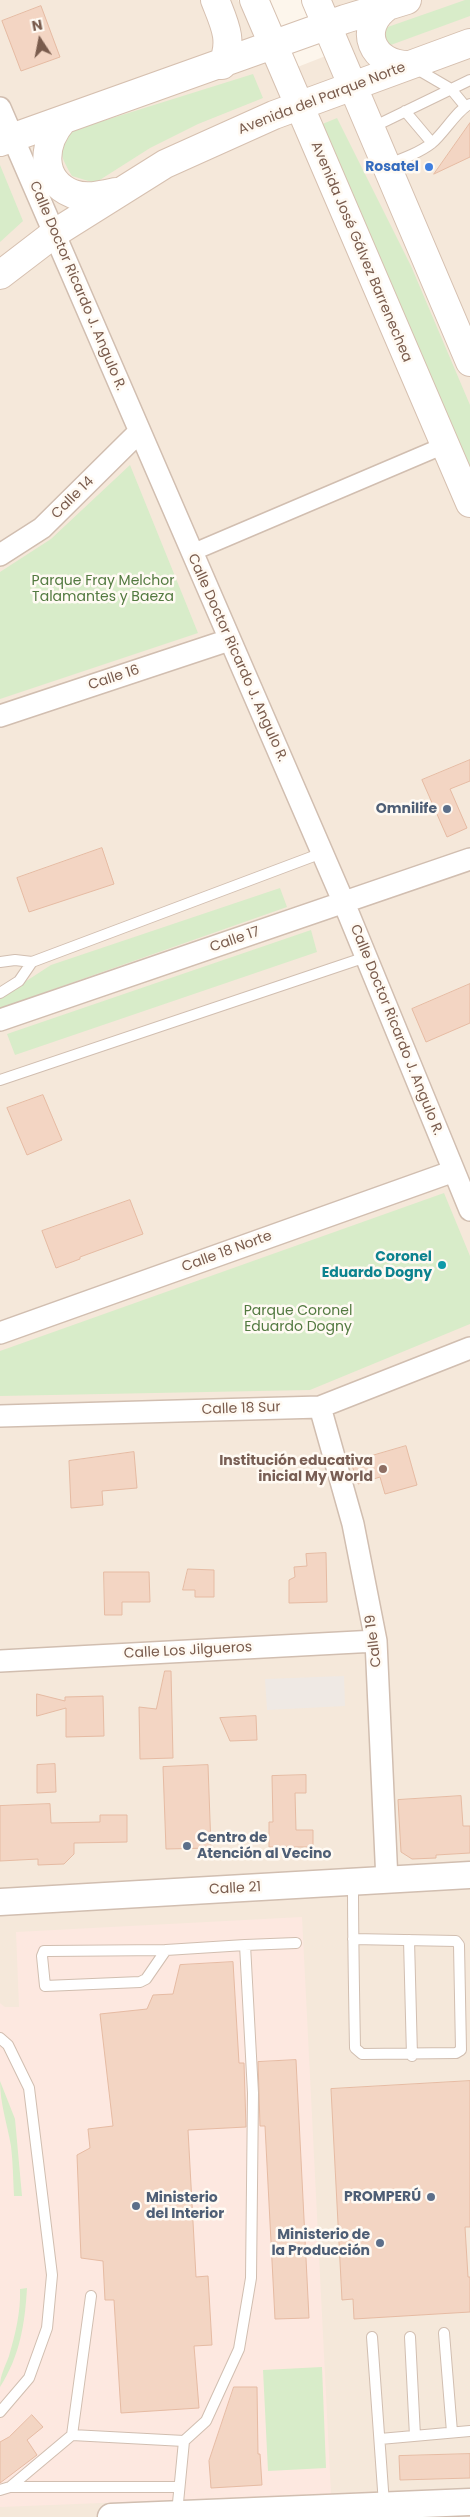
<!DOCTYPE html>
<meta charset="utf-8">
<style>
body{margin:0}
#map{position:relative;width:470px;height:2517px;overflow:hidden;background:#fdf6ec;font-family:Poppins,sans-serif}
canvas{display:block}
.north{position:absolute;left:15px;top:15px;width:50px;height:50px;-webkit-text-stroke:4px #fffaf3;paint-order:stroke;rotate:349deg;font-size:14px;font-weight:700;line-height:20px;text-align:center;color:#7a5c4d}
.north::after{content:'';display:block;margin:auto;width:18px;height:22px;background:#7a5c4d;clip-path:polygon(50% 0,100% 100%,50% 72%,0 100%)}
</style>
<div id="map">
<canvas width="470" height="2517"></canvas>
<div class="north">N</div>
</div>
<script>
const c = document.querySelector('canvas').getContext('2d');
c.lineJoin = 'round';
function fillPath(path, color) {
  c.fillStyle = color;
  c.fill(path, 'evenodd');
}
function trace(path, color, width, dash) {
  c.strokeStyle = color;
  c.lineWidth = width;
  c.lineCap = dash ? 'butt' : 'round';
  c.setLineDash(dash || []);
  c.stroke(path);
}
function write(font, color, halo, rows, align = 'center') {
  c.font = font + ' Poppins,sans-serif';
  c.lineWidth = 5;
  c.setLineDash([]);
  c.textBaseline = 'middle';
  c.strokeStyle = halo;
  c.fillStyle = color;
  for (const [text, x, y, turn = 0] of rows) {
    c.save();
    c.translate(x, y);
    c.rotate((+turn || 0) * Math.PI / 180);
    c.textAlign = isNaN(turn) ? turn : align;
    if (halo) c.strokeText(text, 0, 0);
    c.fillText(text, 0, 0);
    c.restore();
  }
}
const residential = new Path2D(`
 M0,0H238L272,77L346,48L331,0H470V2517H0Z`);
const commercial = new Path2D(`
 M302,1917L331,2494L0,2507V2003L5,2007H19L16,1932Z`);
const industrial = new Path2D(`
 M344,1676L345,1706L267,1710L265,1679Z`);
const green = new Path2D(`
 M465,0H470V16L388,46L382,29Z
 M253,74L263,98L198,124L150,148L95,183L72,176C60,155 56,148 74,130Z
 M337,118L411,266L470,405V472L320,125Z
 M0,165L23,221L0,242Z
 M130,465L198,633L0,699V572L51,539Z
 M280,888L287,907L0,1008V998L51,965Z
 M311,930L317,952L15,1055L7,1034Z
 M444,1193L470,1256V1324L310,1390L0,1396V1351Z
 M0,2081L15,2119L22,2196H14C13,2179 13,2162 11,2146C7,2123 0,2103 0,2081Z
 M27,2288C25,2323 20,2356 0,2387C0,2375 5,2367 9,2356C15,2335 21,2312 20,2289Z
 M322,2367L326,2468L268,2471L263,2370Z`);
const building = new Path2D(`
 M41,6L60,57L21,71L2,21Z
 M470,123V157L434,174Z
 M470,760V781L450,789L467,828L447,837L422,780Z
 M102,848L114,884L29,912L17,878Z
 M470,984V1023L426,1042L412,1009Z
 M43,1095L62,1140L27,1155L7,1108Z
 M130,1200L143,1234L80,1257V1259L56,1268L42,1231Z
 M406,1446L417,1485L385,1494L380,1477L358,1484L351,1462Z
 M134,1452L137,1488L102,1491L103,1505L71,1508L69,1461Z
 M326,1553L327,1602L289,1603V1580L295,1577L294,1567L307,1566L306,1554Z
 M188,1569L214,1570V1597H195V1590H183Z
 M104,1572H149L150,1602H122V1615H105Z
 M165,1671H171L173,1758L140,1759L139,1707L156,1709Z
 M37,1694L65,1701V1697L103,1696L104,1736L66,1737V1708L37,1716Z
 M256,1716L257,1740L230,1741L220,1718Z
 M55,1764L56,1792L37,1793V1765Z
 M208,1765L211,1848L166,1849L163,1767Z
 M306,1775V1793H295L296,1830H313V1847H269V1822H273L272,1776Z
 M461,1796L463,1826H470V1853L436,1855V1858L412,1859L401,1852L398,1800Z
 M50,1804L51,1823L100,1822V1815H127V1842L74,1843V1854L64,1864L38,1865V1859L0,1861V1806Z
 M233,1962L239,2063H244L246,2127L188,2130L196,2277L208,2276L212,2345L194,2346L199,2408L121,2413L114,2300H105L103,2261L81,2258L77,2155L90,2148L88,2129L113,2126L100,2014L147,2009L153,1995L173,1994L180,1965Z
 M296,2060L309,2318L275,2319L265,2126H260L258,2062Z
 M470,2081V2227H465L468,2277H470V2312L354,2319L353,2299L342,2300L331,2089Z
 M234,2387H257L258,2454H260L262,2485L211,2488L209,2461Z
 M32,2415L43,2427L27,2440L37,2455L0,2483V2442L9,2437Z
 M470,2454V2478L400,2480L399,2456Z`);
const service = new Path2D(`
 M415,68L451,89L465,106
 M405,111L432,143
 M371,128L470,80
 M386,165C402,159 419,153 432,143C444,133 458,109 470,104
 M0,962L15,960L32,962L322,853
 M0,993L19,981L32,962
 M0,1080L366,957
 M353,1883C353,1938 354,1993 355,2048L362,2054L456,2053L461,2050L459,1945L456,1941L353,1939
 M409,1940L412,2056
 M245,1945L296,1943
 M166,1950L146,1979L140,1982L45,1986L42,1956L44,1951H48L166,1950L245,1945L253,2093L251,2278L239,2349L206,2421L184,2441L177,2513
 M0,2038L8,2045L29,2088L52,2275L47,2328L29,2378L0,2412
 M444,2333L452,2432
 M372,2337L384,2504
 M410,2337L415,2436
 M72,2435L184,2441
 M380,2439L470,2431
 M10,2487H178
 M0,2490L10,2487L72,2435L91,2296`);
const pedestrian = new Path2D(`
 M191,553L445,445`);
const minor = new Path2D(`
 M0,108L344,903L470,1210
 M0,555L42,528L139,432
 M0,716L229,640
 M0,1020L470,859
 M0,1333L454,1171
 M320,1407L353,1524L376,1641L387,1881
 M0,1416L320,1407L470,1348
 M0,1661L376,1641`);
const tertiary = new Path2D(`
 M0,1902L470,1875
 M111,2517L470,2502`);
const secondary = new Path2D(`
 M215,0C224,23 234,41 222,65
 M254,0L470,503
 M316,0L470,362
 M388,6C356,28 372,66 410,65
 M63,120C43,143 38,180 73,194C87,199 102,195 116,192
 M0,142L345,19L407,0
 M0,275L55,233L165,164L274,115L470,43`);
const markers = [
 [429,167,5,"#3f7fe0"],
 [447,809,5,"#5c6f8a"],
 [442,1265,5,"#0f9aa8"],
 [383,1469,5,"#8d6e63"],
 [187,1846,5,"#5c6f8a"],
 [431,2197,5,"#5c6f8a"],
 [136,2206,5,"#5c6f8a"],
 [380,2243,5,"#5c6f8a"]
];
const streetNames = [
 ["Avenida del Parque Norte",322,99,-21],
 ["Avenida José Gálvez Barrenechea",361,252,67],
 ["Calle Doctor Ricardo J. Angulo R.",77,286,67],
 ["Calle 14",73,498,-45],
 ["Calle Doctor Ricardo J. Angulo R.",237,658,66],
 ["Calle 16",114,678,-18],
 ["Calle 17",235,940,-19],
 ["Calle Doctor Ricardo J. Angulo R.",396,1030,68],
 ["Calle 18 Norte",227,1252,-20],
 ["Calle 18 Sur",241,1409,-2],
 ["Calle 19",374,1641,-97],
 ["Calle Los Jilgueros",188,1651,-3],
 ["Calle 21",235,1889,-3]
];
const shopNames = [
 ["Rosatel",419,167]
];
const parkNames = [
 ["Parque Fray Melchor",103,581],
 ["Talamantes y Baeza",103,597],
 ["Parque Coronel",298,1311],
 ["Eduardo Dogny",298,1327]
];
const serviceNames = [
 ["Omnilife",437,809],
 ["Centro de",197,1838,"left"],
 ["Atención al Vecino",197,1854,"left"],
 ["PROMPERÚ",421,2197],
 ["Ministerio",146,2198,"left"],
 ["del Interior",146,2214,"left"],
 ["Ministerio de",370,2235],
 ["la Producción",370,2251]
];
const cultureNames = [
 ["Coronel",432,1257],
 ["Eduardo Dogny",432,1273]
];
const educationNames = [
 ["Institución educativa",373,1461],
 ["inicial My World",373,1477]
];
fillPath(residential, '#f5e8da');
fillPath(commercial, '#fde8e0');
fillPath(industrial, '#efe9e4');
fillPath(green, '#d8ecc9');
fillPath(building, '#f3d5c3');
trace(building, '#e6bba3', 1);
trace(service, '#d1beb0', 12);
trace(pedestrian, '#d1beb0', 19);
trace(minor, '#d1beb0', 24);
trace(tertiary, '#d1beb0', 29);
trace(secondary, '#d6c0b0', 30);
trace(service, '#fff', 10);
trace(pedestrian, '#fff', 16);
trace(minor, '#fff', 21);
trace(tertiary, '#fff', 26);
trace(secondary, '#fff', 28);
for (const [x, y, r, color] of markers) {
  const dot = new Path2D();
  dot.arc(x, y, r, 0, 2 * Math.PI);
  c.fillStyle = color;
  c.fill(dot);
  trace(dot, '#fffaf3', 2);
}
write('14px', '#7a5c4d', '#fffaf3', streetNames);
write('bold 14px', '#366cbe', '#fffaf3', shopNames, 'right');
write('14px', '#537a41', '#fffaf3', parkNames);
write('bold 14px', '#4e5e75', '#fffaf3', serviceNames, 'right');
write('bold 14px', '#0d838f', '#fffaf3', cultureNames, 'right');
write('bold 14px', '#785e54', '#fffaf3', educationNames, 'right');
</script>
